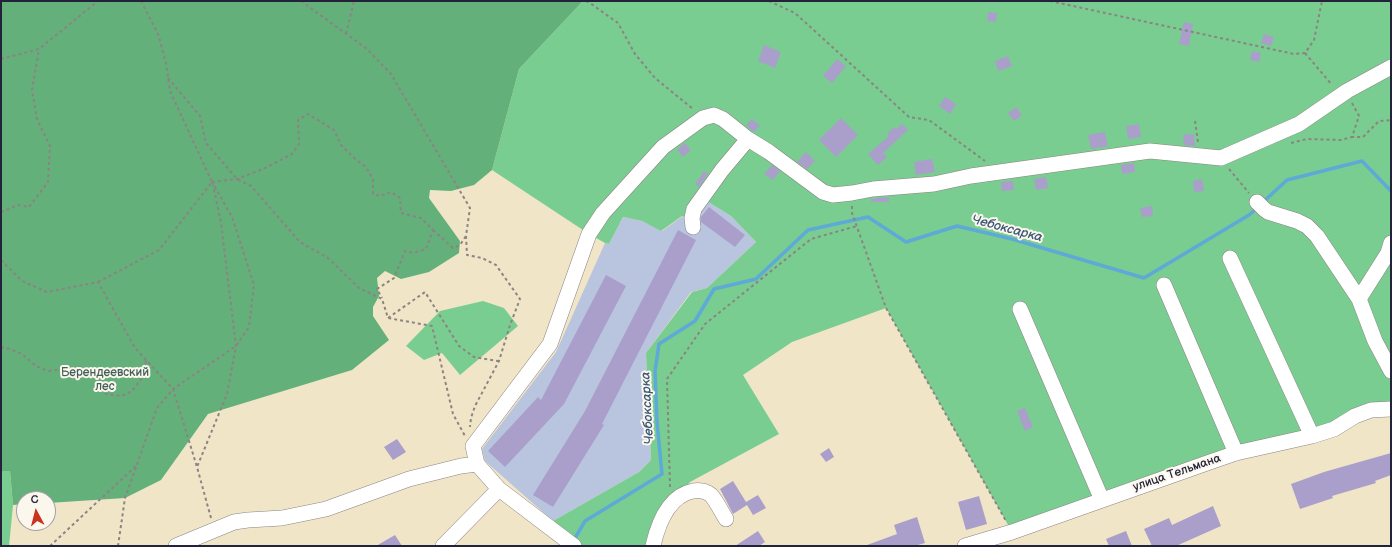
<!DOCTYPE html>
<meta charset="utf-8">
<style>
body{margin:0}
#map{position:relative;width:1392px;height:547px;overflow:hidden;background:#f1e5c8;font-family:"Balsamiq Sans",sans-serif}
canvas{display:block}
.frame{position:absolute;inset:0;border:2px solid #22223b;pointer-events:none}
.north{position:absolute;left:16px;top:491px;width:40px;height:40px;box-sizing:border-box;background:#fbf7ec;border:1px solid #a4a2a5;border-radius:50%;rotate:353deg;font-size:11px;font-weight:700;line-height:16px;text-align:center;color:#22223b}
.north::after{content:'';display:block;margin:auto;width:14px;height:18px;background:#c8321e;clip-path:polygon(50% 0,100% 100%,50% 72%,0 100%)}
</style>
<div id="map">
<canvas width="1392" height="547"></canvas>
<div class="frame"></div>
<div class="north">С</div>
</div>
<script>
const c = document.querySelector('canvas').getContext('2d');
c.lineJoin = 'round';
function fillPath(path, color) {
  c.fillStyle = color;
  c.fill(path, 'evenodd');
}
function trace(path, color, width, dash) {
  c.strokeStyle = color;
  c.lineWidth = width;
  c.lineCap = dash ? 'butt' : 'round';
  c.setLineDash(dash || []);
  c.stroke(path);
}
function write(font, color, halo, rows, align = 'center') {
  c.font = font + ' "Balsamiq Sans",sans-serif';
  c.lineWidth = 4;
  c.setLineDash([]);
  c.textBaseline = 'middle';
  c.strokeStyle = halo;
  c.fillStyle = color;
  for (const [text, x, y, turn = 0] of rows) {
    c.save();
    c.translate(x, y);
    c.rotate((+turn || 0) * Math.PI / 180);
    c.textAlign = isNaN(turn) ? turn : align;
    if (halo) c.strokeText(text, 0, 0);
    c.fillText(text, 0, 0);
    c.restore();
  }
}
const industrial = new Path2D(`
 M705,200L731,216L756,242L707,288L691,292L646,353L651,460L639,472L553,521L485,461L482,449L556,352L605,243L609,244L623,217L642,221L662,231Z`);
const green = new Path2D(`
 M583,1H1391V409L1012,532L886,308L792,342L743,375L779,434L690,482L654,527L650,546H574L553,521L639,472L651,460L646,353L692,292L707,288L756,242L731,216L705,200L692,218L682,216L661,231L642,221L623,217L609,244L605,243L589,234L492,170L519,69Z
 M483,301L504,308L518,326L460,375L442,353L424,360L406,346L440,311Z
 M1,471H10L13,505L9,546H1Z`);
const forest = new Path2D(`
 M1,1H583L519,69L492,170L474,185L451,191L430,190L429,198L460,241L459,253L429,272L401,279L385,271L377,278L379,296L373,307V316L389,340L352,370L208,414L161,480L125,498L48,503V499H24V504L13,505L10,471H1Z`);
const stream = new Path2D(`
 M1262,203L1287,180L1362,161L1391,191
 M574,540L585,521L662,474L657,422L655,371L659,344L695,321L714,289L756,279L808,230L868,217L906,242L957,226L1012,239L1144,278L1249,215L1258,207`);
const building = new Path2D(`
 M988,12L997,13L996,22L987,21Z
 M1184,22L1193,24L1189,46L1179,44Z
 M1264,34L1274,37L1271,46L1261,43Z
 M764,45L781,52L775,68L758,61Z
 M1252,51L1261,53L1259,62L1250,60Z
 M1008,56L1012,66L998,71L995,61Z
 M837,59L846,66L832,83L823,76Z
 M945,97L956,104L950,114L939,106Z
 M1016,107L1022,115L1014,121L1008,113Z
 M841,118L858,135L836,157L819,140Z
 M752,119L760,126L754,132L746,125Z
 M902,124L908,130L883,153L887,157L878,165L868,154L889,136L887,134L894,127L896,129Z
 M1139,124L1141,137L1128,139L1126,126Z
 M1105,132L1108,146L1091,149L1088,135Z
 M1194,134L1195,146L1184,145L1183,135Z
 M685,143L691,150L683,157L677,150Z
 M806,152L815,161L807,169L797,162Z
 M932,159L935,172L916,175L914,162Z
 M1134,163L1135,172L1122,174L1121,165Z
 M772,165L780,171L773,180L764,174Z
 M704,171L708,174L699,187L695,184Z
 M1046,177L1048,188L1036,190L1034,179Z
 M1202,179L1204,191L1194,192L1193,181Z
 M1013,181L1014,190L1002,191L1001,182Z
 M889,197V202H871V199Z
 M1152,206L1153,216L1142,217L1140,208Z
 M709,207L745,235L735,247L701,222V217Z
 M678,230L696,240L602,424L604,425L553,507L533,495L585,411Z
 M606,275L626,286L564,404L505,467L488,451L538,397L541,400Z
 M1025,408L1033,427L1025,431L1017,411Z
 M397,439L406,452L393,460L384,447Z
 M829,448L834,457L826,462L820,454Z
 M1391,453V475L1375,481L1376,483L1332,496L1333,498L1300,509L1291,484L1324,472Z
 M733,481L746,502L758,495L766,508L753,515L747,505L733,514L720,489Z
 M979,496L987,524L966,530L958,502Z
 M1213,506L1221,526L1176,546H1152L1144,529L1169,518L1172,525Z
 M917,517L925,543L914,546H867V545L897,534L894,525Z
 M758,531L765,542L759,546H735Z
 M1126,531L1132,546H1109L1106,539Z
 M395,535L402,546H376Z`);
const path = new Path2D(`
 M301,1L367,49L391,74L470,208L466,236L467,255L482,258L496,265L520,299L510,325L499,361L475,406L471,418L470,427
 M586,1L590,3L618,23L635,54L655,78L693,109
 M769,1L795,13L909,117L929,120L985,161
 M1050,1L1294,54L1305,53L1314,40L1322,1
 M346,34L354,1
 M1305,53L1332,85
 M1,59L39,49L98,1
 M168,78L200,116L206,143L237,179L251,186L300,242L328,258L359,288L382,299L388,318L432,326L453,414L465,436
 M1352,103L1359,116L1352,137H1363L1379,121L1391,120
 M1195,121L1198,142
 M1291,143L1307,139L1341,140L1352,137
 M1229,169L1249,193
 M212,182L237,179L263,169L292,154L299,144L298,120L308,114L334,130L341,145L354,158L366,167L373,179V194L380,196L391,192L400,198L401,213L421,218L433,230L426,249L413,253L405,251L394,278L377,289L382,298
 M852,206V213L886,308L1006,521
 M1,212L18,205L29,207L48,182L50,146L37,119L32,90L39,49
 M433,230L453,248L460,245L466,236
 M1,260L22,281L47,292L98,282L135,348L173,389L197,467
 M98,282L159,250L212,182L170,91L166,63L158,34L141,1
 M388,318L425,292L459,346L474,357L498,361
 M1,347L10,349L22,354L36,366L48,371L82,367L98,373C102,380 102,387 106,394L122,396L132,391L142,378L146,360
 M670,487L667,379L705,324L811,239L857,226
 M211,518L197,467L227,394L236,346L221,223L213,185
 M50,546L137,465
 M118,546L125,498L157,408L173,389L236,346L249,327L254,285L232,217L212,182`);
const minor = new Path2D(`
 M1257,202L1264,209L1268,212L1297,221L1307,226L1317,236L1359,299L1375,341L1391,371
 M693,227L692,218L694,209L722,170L748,139
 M1230,258L1312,436
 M1164,285L1236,453
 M1359,299L1388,253L1391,243
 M1020,309L1102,500
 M477,464L473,446L550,344L589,234L603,213L663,147L703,118L714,115L723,119L748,139L769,152L823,192L833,195L852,193L873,189L934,184L971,176L1150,151L1221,158L1299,124L1347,91L1391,67
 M176,546L234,522L248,520L282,518L326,509L409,479L461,466L477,464L499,489L574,546
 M443,546L499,489
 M653,546C658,524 668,496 693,491C699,490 706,491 711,495C717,502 721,511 726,519
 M965,546L1012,532L1210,462L1236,453L1312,436L1334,429L1355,416L1371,410L1391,409`);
const parkNames = [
 ["Берендеевский",105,373],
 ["лес",105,387]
];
const streetNames = [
 ["улица Тельмана",1177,473,-19]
];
const waterNames = [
 ["Чебоксарка",1007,229,15],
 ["Чебоксарка",648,408,-93]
];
fillPath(industrial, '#b9c5de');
fillPath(green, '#7acd90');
fillPath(forest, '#63b07a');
trace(stream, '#5ea9d7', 3.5);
fillPath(building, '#a99fca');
trace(minor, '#8a8482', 16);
trace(path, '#8a8482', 2, [3, 3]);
trace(minor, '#fff', 15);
write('12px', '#415e59', '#fbf7ec', parkNames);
write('12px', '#22223b', '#fbf7ec', streetNames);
write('italic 13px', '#3a5879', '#fbf7ec', waterNames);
</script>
